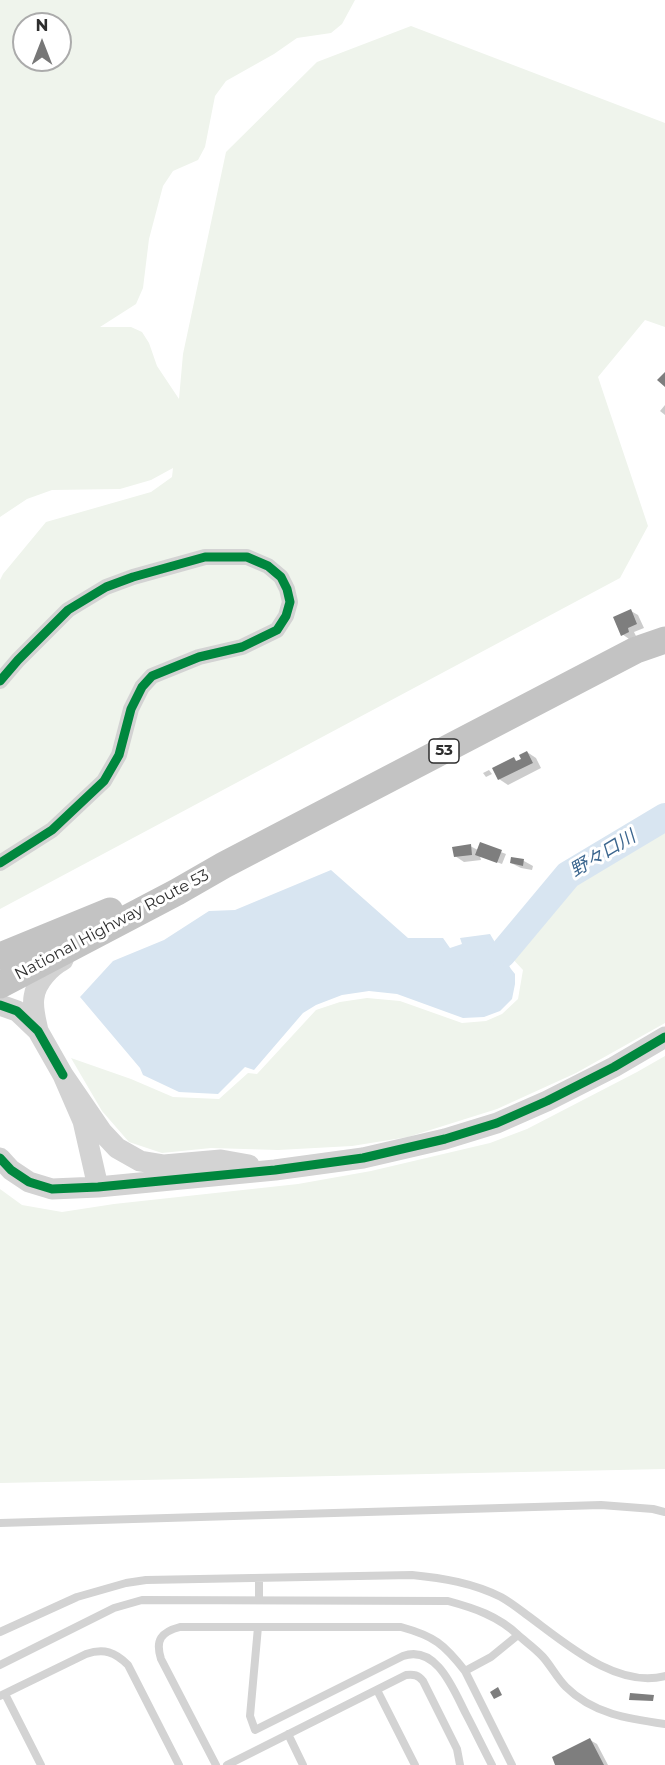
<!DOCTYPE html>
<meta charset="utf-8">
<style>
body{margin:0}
#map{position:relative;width:665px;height:1765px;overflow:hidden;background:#fff;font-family:Montserrat,sans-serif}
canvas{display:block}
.north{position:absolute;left:12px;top:12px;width:60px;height:60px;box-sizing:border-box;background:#fff;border:2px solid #ababab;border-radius:50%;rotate:0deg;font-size:16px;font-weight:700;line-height:24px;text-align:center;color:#2e2e2e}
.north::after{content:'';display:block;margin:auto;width:21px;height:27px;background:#777;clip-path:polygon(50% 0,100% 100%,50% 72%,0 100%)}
</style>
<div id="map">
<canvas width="665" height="1765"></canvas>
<div class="north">N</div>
</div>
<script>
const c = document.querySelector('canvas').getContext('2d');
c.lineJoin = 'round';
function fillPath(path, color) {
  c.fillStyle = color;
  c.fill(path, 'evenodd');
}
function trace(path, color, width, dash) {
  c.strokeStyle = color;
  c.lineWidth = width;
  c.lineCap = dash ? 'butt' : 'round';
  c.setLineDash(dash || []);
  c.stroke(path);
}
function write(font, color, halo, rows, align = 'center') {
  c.font = font + ' Montserrat,"Noto Sans JP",sans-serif';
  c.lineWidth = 6;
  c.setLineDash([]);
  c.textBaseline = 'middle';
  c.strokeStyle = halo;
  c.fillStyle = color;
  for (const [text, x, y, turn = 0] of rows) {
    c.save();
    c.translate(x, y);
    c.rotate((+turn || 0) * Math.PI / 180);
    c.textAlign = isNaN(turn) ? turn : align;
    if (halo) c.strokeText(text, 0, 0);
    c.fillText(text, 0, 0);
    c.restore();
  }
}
const green = new Path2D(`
 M0,0H355L342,24L331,33L297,38L274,54L226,81L215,96L205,147L198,160L173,171L163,186L149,239L143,288L136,304L100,327H131L142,332L149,343L157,366L179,399L183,354L226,152L317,62L411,26L665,123V327L645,320L598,377L648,526L620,578L0,909V580L3,574L46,522L151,492L172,477L173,468L151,480L120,489L52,490L27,499L0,517ZM24,24H60V60H24Z
 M665,827V1023L576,1073L497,1109L408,1137L352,1146L278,1150L211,1148L162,1153L129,1142L102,1111L71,1058L131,1079L173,1097L219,1099L248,1073L257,1074L316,1010L340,1002L367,998L400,1001L462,1023L486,1021L502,1014L518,999L523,970L510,956L575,879Z
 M665,1056V1469L0,1483V1189L22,1205L62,1212L114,1204L298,1184L371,1171L490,1143L527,1129L637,1072Z`);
const water = new Path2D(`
 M331,870L408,938H443L450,948L462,944L460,938L490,934L511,969L515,974V984L512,999L500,1011L484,1017L463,1018L397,994L369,991L342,995L316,1005L303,1013L254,1070L245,1067L218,1094L179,1092L143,1075L140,1068L80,997L113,961L164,940L209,911L235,910Z`);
const shadow = new Path2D(`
 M665,405V415L660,411Z
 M631,611L638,615L644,628L634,632L636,636L629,639L622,634Z
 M527,752L536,758L541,768L508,785L499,779L517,763L523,759Z
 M489,770L492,774L486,777L483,773Z
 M480,844L506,854L502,864L480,856L481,860L464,862L455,856L470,846L478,850Z
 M524,861L533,866L532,870L521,868L511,863Z
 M590,1740L597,1744L608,1765H557Z`);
const river = new Path2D(`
 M502,954L568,875L665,817`);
const building = new Path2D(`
 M665,372V387L657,380Z
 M631,609L637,624L628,628L629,632L621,636L613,617Z
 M527,751L533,763L498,780L492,768L514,757L516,761L521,759L519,755Z
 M480,842L502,850L497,863L475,855Z
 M471,844L472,855L454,857L452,847Z
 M511,857L524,859L523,866L510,863Z
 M498,1687L502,1695L494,1699L490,1692Z
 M630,1693L654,1695L653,1701L629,1700Z
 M590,1738L604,1765H555L552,1757Z`);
const service = new Path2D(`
 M0,1523L601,1505L653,1509L665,1512
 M259,1578V1599
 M258,1627L250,1716L255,1730L403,1656C437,1644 454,1691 466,1714C475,1731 483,1748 492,1765
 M0,1632L77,1597L126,1583L146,1580L412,1575C443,1578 473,1583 501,1597C510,1602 519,1609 527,1615C564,1642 616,1689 665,1676
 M518,1635C526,1642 536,1649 543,1657C551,1666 557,1678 566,1687C593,1714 629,1719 665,1724
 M0,1665L114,1608L142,1600L448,1601C474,1608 498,1616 518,1635L491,1657L465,1671L512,1765
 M377,1690L415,1765
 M5,1694L41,1765
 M0,1696L86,1654C104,1648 115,1652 128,1665L179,1765
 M288,1734L303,1765
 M216,1765L161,1659C155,1640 161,1632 180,1627H401C434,1636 444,1644 465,1671
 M227,1765L406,1675C414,1674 418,1675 423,1681L457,1749L460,1765`);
const minor = new Path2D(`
 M0,681L18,660L68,610L106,587L133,577L205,557H247L268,566L281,577L287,589L290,602L286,616L277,630L242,647L199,657L152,676L142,687L131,709L119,755L104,781L52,830L0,863`);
const tertiary = new Path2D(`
 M0,1005L17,1011L38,1031L63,1075L83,1121L98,1187
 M38,1031C36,1021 32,1008 34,997C36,982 50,967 63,960
 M63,1075L102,1132L117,1148L140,1161L164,1165L221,1160L249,1165
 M0,1158L11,1170L29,1182L52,1189L98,1187L275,1170L363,1158L445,1139L497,1123L547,1101L614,1067L665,1037`);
const trunk = new Path2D(`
 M0,956L110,911
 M0,985L177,892L224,865L636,650L665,640`);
const cycleway = new Path2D(`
 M0,681L18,660L68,610L106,587L133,577L205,557H247L268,566L281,577L287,589L290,602L286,616L277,630L242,647L199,657L152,676L142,687L131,709L119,755L104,781L52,830L0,863
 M0,1005L17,1011L38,1031L63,1075
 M0,1158L11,1170L29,1182L52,1189L98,1187L275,1170L363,1158L445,1139L497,1123L547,1101L614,1067L665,1037`);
const shields = [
 [444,751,30]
];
const shieldNames = [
 ["53",444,751]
];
const streetNames = [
 ["National Highway Route 53",112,925,-28]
];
const waterNames = [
 ["野々口川",603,854,-31]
];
fillPath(green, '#eff4ec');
fillPath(water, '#d8e5f1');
fillPath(shadow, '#0003');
trace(river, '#d8e5f1', 28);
fillPath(building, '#7e7e7e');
trace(service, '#d3d3d3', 8);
trace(minor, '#d3d3d3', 16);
trace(tertiary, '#d3d3d3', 21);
trace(trunk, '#c3c3c3', 27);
trace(cycleway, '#00873e', 9);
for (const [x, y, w] of shields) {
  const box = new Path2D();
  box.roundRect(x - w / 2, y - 12, w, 24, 4.5);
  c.fillStyle = '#fff';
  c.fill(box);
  trace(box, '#2e2e2e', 1.5);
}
write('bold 15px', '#2e2e2e', null, shieldNames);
write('16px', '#2e2e2e', '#fff', streetNames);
write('italic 18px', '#3d678f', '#fff', waterNames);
</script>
